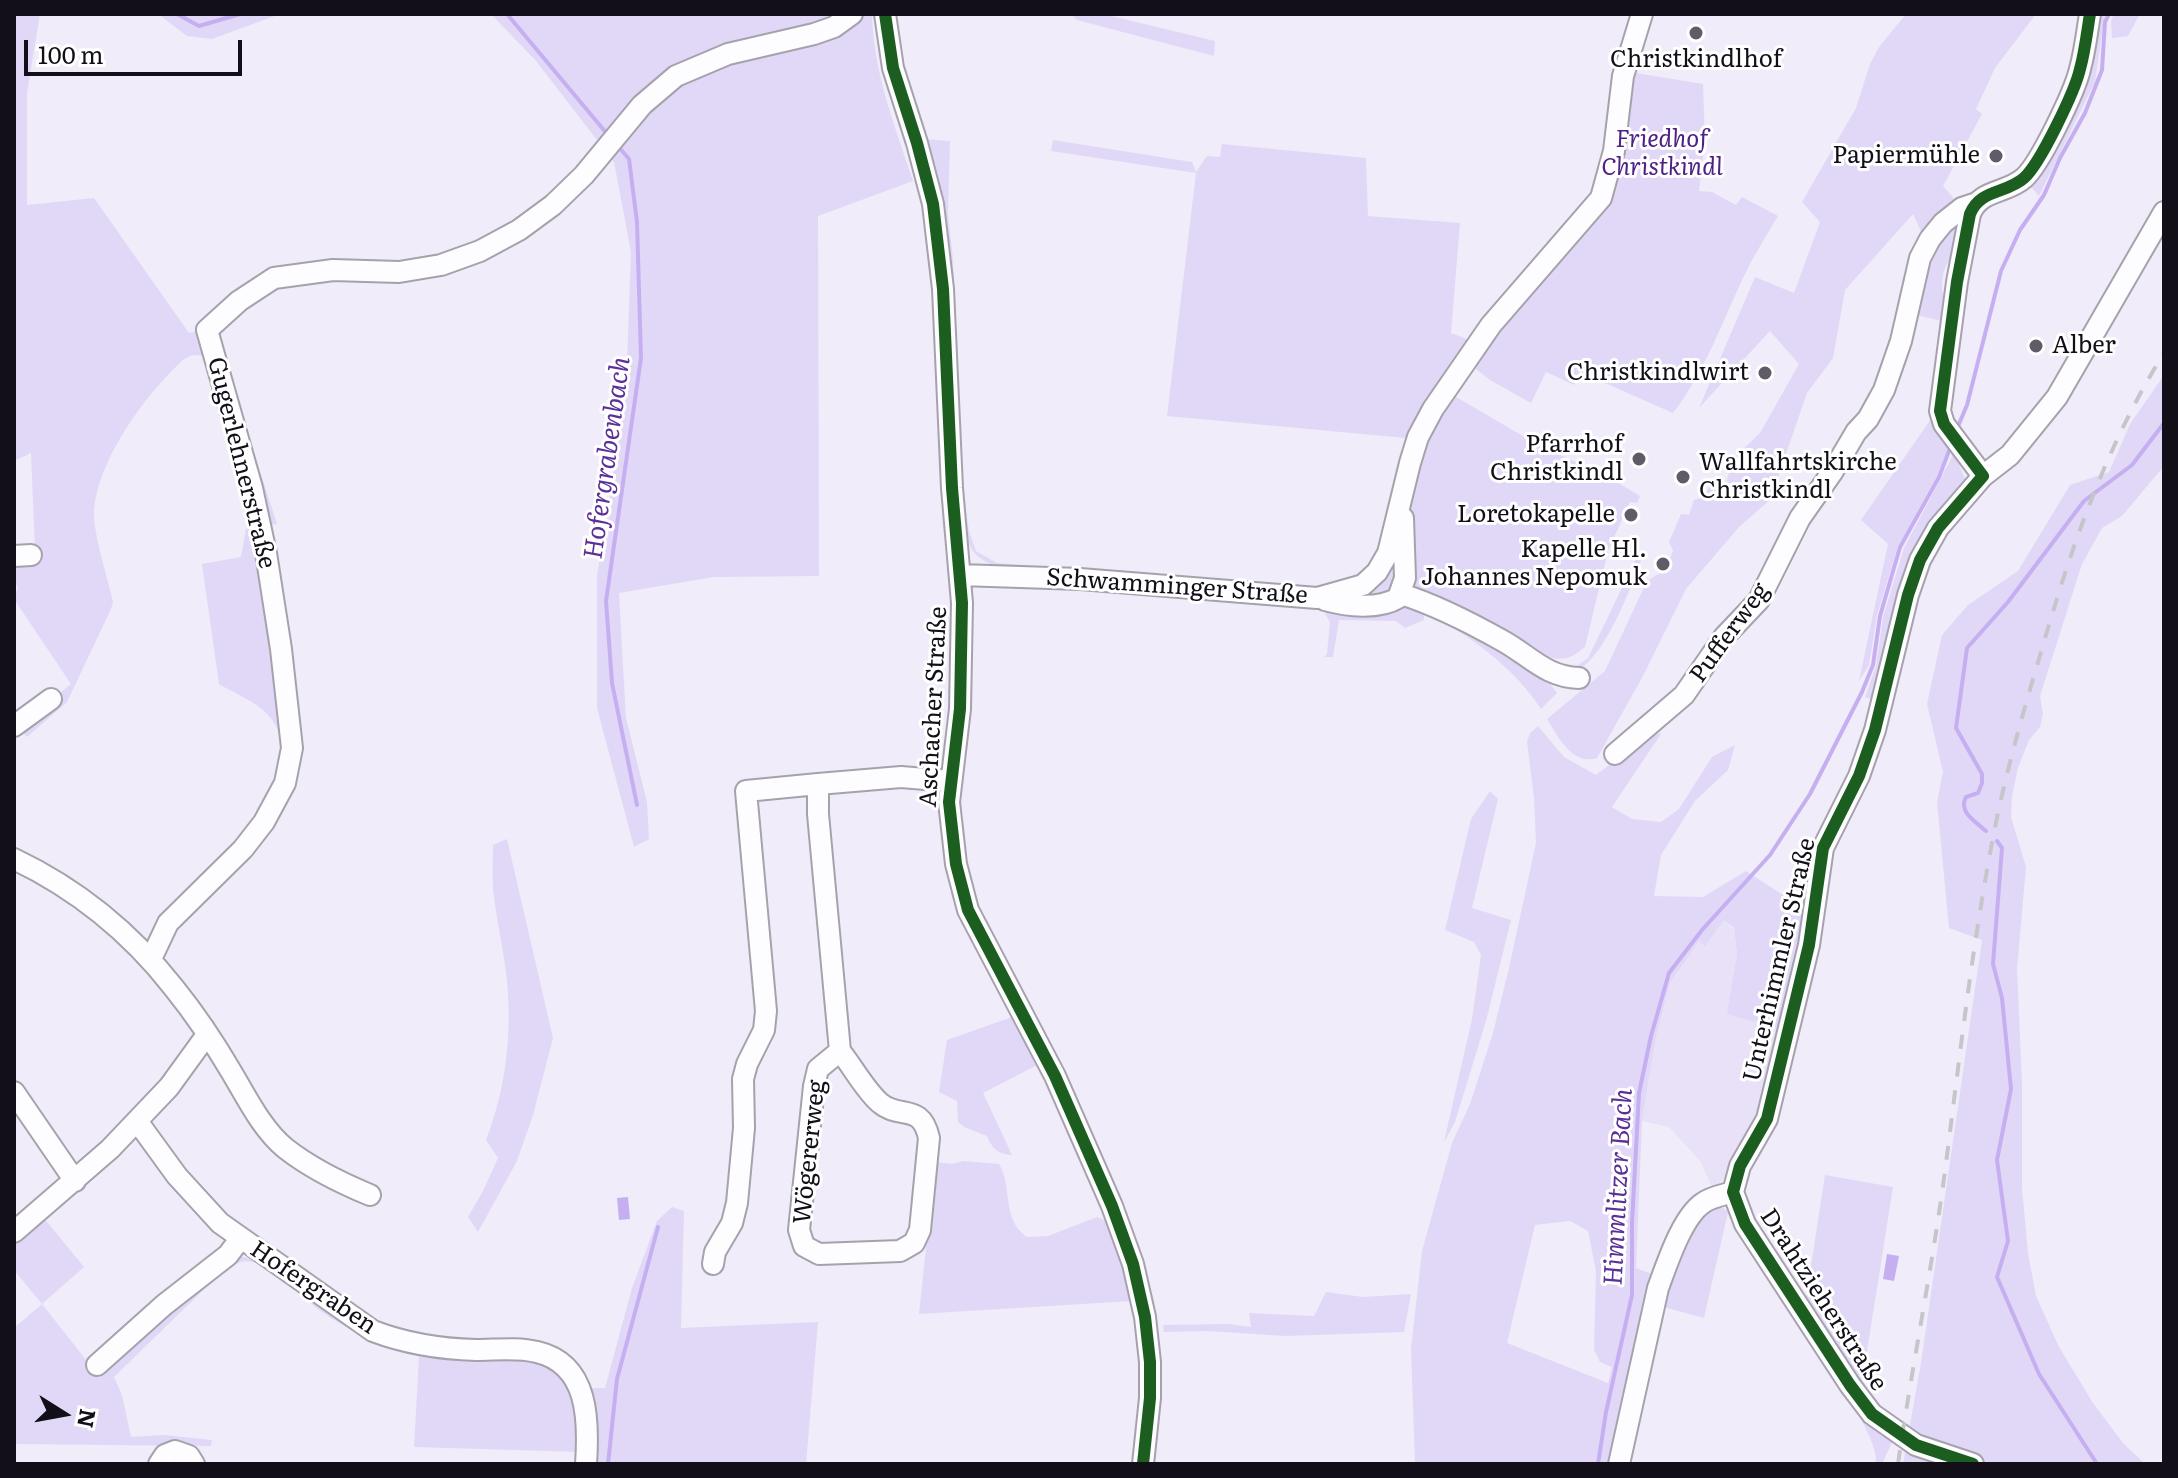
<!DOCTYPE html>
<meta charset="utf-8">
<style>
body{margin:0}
#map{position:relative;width:2178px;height:1478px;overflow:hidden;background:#f0ecf9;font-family:Literata,serif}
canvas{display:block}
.frame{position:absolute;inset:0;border:16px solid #120f18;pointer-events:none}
.north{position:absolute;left:24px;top:1374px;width:80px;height:80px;-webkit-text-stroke:6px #fff;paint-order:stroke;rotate:101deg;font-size:22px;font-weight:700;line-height:32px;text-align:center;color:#120f18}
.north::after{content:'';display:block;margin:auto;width:28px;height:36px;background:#120f18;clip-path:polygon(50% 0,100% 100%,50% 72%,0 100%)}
.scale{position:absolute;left:24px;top:40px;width:218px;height:36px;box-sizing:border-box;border:4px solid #120f18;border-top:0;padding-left:10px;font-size:24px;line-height:28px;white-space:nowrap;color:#120f18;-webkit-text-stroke:6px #fff;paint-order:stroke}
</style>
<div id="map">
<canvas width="2178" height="1478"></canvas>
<div class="frame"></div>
<div class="north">N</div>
<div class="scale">100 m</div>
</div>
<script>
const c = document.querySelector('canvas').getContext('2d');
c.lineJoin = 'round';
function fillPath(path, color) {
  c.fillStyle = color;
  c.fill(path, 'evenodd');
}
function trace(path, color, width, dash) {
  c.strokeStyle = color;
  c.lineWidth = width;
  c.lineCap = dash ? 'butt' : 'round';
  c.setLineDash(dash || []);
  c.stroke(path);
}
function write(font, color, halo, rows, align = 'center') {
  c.font = font + ' Literata,serif';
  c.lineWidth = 6;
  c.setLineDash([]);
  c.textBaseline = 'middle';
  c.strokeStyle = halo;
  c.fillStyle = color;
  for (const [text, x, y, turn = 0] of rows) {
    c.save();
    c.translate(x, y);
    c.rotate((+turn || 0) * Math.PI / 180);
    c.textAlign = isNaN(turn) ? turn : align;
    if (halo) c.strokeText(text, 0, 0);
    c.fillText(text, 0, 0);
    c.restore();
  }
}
const built = new Path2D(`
 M1724,920L1734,930L1737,954L1728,1014L1780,1029L1765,1105L1731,1170L1713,1190L1701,1162L1669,1127L1642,1121L1656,1037L1670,983L1699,941L1705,945Z`);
const green = new Path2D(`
 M14,14H40L27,93V205L94,198L189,333L203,330C220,388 239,446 253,505C265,561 274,617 281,673C285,706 293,742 284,775C270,824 228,861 191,893L188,890C230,855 316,777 270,717C259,703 234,693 219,684L202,564L241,557L247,523L246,495L232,439L206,356C205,356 194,355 194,355C184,356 176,367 170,373C138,405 97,465 94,511C93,534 108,578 113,602L111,609L67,702L27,737L18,727L71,684L14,599V593L18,589L14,577V561L34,558L35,551L31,453L14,461Z
 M158,14H280L212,39L187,36Z
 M491,14H872C873,72 895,126 913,181L818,216L819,576L714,577L619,593L626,718L647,802L649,839L634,847L597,708V576L626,391L631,252L614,162L536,61Z
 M1071,14H1103L1215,41L1214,56L1077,20Z
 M1906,14H2036L1995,68L1976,109L1982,114L1943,186L1956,201L1925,240L1913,214L1845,290L1833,358L1807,393L1770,500L1739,527L1686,589L1643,676L1597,758C1573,766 1557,736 1547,719L1605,671L1647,581L1665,570L1673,551L1669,542L1681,514L1689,515L1694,500L1703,497L1711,484H1726L1732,460L1760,433L1799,364L1770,331L1699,408L1755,277L1794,293L1820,222L1802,202L1856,108L1870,64L1879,47Z
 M2095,14H2105L2095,82L2039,196L2031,187L2084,86L2093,62Z
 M2114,14H2140L2128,36L2112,38L2111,21Z
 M1630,72L1703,84L1705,141L1699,191L1712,192L1736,205L1742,197L1778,216C1766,236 1754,255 1744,276C1722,322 1705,372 1673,413L1580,372L1574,385L1546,372L1531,403L1490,380L1476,369L1479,348L1604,204L1617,181Z
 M922,139L950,141L948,214L953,259L963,491L969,531L976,551L997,563L1310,587C1326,585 1343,584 1357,575C1391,556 1396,474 1406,438L1167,416L1196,173L1051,151L1053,140L1192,162L1196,172L1207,156L1220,157L1222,144L1366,158L1368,216L1460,223L1451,333L1472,341L1439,387L1540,446L1607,476L1640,496L1637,503L1630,502L1608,551L1585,647C1565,664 1558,659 1535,654C1524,651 1512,650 1501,648L1550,684L1557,693L1541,709C1512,664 1468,637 1424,608V620L1405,628L1396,621L1339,620L1333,657H1324L1327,654L1330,622L1311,589L996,566C965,555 968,539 962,511Z
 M1964,213C1962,225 1960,239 1956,251C1953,262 1956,252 1949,261C1941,271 1939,294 1948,303L1946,322L1916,315L1927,253Z
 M222,330L220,347L277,524L265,525L215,347L217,332Z
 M2164,375V466L2122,516L2102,528L2082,564L2040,696L2043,714L2040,727L2029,740L2018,768L2012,796L2011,817L2026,867L2017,969L2022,1082V1188L2028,1253L2036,1296L2059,1347L2093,1403L2123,1443L2145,1464H1903L1921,1363L1982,940L1949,928L1937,802L1943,772L1927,704L1942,635L1968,605L2018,571L2070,485L2109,472L2130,424Z
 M1933,416L1949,447L1937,476L1898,546L1877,615L1869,665L1859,681L1888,544L1861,520Z
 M1954,453L1966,481L1933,522L1878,702L1865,697L1876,666L1883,617L1904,548Z
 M1636,559L1641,561C1628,594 1606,654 1576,672L1567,669L1577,666L1588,658Z
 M1538,726L1564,757L1596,775L1652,732L1661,734L1612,807L1632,819L1661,822L1679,809L1712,757L1735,745L1728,770L1695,801L1661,855L1654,896L1703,897L1746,871L1786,897L1808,916L1780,1029L1727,1014L1737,954L1734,928L1724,920L1705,946L1699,941L1670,983L1656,1037L1642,1121L1636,1268L1657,1276L1615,1464H1415L1411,1349L1422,1251L1452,1143L1470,1104L1493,1033L1509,968L1536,843L1534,798L1527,742L1530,733ZM1570,1221L1588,1231L1596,1271L1594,1350L1600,1362L1612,1367L1608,1383L1507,1343L1535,1225Z
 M1490,791L1498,799L1472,908L1511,920L1486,1021L1455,1122L1444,1142L1472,1019L1481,955L1474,942L1445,930L1471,819Z
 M507,839L553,1038L533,1115L517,1161L478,1232L468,1217L483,1191L498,1158L486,1140C506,1089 512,1035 507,981C504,950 496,919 493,888C492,874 493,859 493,845Z
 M1015,1016L1041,1063L983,1093L1012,1155C998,1154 992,1149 987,1136L964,1127L958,1122L957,1101L939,1092L947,1040Z
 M963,1161L999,1164C1013,1188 1001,1219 1027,1237L1048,1236L1097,1217L1110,1222C1139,1304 1151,1377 1136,1464H1133C1143,1410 1144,1355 1131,1301L919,1314L935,1162L952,1164Z
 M1825,1175L1893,1187L1861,1389L1805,1305Z
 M1718,1203L1728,1212L1704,1318L1660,1306C1669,1275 1685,1217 1718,1203Z
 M672,1207L684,1211L681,1328L818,1322L806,1464H592L594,1415L590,1388H605L632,1288L657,1221Z
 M43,1217L84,1267L42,1304L90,1365L231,1261L242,1257L252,1258L364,1334L546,1361L575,1387L581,1452L414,1447L419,1356C381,1347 350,1332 318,1309C301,1296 273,1267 253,1262C242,1259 233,1265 224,1270L114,1377L122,1395L131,1437L164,1435L212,1440L211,1446L14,1444V1328L42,1304L14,1270V1240Z
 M1326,1292L1363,1297L1411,1294L1404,1332L1286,1336L1208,1331L1164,1332L1163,1325L1228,1324L1251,1327L1249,1313L1314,1316Z
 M1810,1339L1873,1425L1892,1442L1882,1464H1876C1880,1437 1826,1364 1810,1339Z`);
const water = new Path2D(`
 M628,1197L630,1219L619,1220L617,1198Z
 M1887,1254L1899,1256L1894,1281L1883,1279Z`);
const stream = new Path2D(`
 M177,14L199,26L240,14
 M507,14L608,135
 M617,145L629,159L637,222L641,358L606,601L612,683L637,805
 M1956,431L1967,405L2001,271L2020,230L2044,195L2060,158L2085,113L2102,70L2105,22L2109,14
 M1986,831C1975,821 1958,812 1966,797L1978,793L1982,783V774L1956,728L1967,648L2008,602L2084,501L2132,465L2164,423
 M1997,841L2002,848L1993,964L2002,998L2011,1089L1997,1160L2008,1241L1997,1277L2039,1374L2097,1464
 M608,1464L617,1379L658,1227
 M1598,1464L1606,1412L1632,1295V1223L1639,1093L1651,1036L1669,973L1702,930L1770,855L1810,794L1862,692L1873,665L1880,616L1900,547L1939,477L1952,443`);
const minor = new Path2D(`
 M885,14L893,68L917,143L933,204L943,289L952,488L962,603L960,709L949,802L956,864L968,910L1055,1076L1112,1206L1133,1264L1145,1317L1150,1362V1398L1143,1464
 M1983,476L1944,424L1940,411L1957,282L1970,214C1980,189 2006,194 2024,178C2040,164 2075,91 2080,69C2085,51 2087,32 2090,14
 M14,556L31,555
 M960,575L1080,579L1317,598L1363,585L1377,572L1388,553L1410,463L1418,437L1433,409L1491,325L1601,198L1614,151L1623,76L1642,14
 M1401,594C1436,605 1471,623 1503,641C1530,656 1546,677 1579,678
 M1325,600C1347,606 1378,610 1398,598L1405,578L1403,518
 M14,726L51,699
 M1615,754L1684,695L1724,637L1759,600L1800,518L1833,471L1856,432L1868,419L1884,390L1901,341L1920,258L1930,239L1943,223L1962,208L1974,204
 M14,859C77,889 131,933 174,988C195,1014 215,1044 232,1073C247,1098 262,1129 285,1148C309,1167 341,1183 370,1195
 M151,959L168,923L243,849L264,822L285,783L292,748L281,649L266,553L252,488L207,330L239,301L274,278L333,270L399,272L441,265L480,251L519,230L553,205L584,175L642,105L676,76L728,54L814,34L834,27L852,14
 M840,1051C853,1067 865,1090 880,1103C900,1120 921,1102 929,1138L920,1230L914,1243L900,1251L819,1254L804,1246L799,1230L814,1086L818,1069Z
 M840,1051L818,814V784L901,777L950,781
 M14,1092L75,1181
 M137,1121L177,1176L220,1223L373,1331C407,1344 439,1349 476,1350C496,1350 517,1347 537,1352C589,1364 589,1421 586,1464
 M14,1232L110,1149L169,1087L206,1036
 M713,1264L715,1252L732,1223L737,1203L744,1128L743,1079L747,1064L764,1030L766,1011L746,791L818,784
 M97,1365L164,1305L228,1255L240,1239
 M159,1464L165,1455L175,1451L189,1456L194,1464
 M1619,1464L1658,1288C1667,1264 1682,1217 1703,1203C1711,1197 1723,1195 1733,1192
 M1973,1464L1916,1445L1872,1414L1850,1385L1745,1224L1733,1192L1740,1166L1767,1119L1809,945L1823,848L1859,776L1875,730L1908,595L1920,560L1938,528L1983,476L2010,455L2057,397L2164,212`);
const rail = new Path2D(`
 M1898,1464C1912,1366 1932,1269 1945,1171C1959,1063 1971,955 1991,848C2005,772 2027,699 2049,625C2077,530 2111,438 2164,353`);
const cycleway = new Path2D(`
 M885,14L893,68L917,143L933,204L943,289L952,488L962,603L960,709L949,802L956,864L968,910L1055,1076L1112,1206L1133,1264L1145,1317L1150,1362V1398L1143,1464
 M1973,1464L1916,1445L1872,1414L1850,1385L1745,1224L1733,1192L1740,1166L1767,1119L1809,945L1823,848L1859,776L1875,730L1908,595L1920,560L1938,528L1983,476L1944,424L1940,411L1957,282L1970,214C1980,189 2006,194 2024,178C2040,164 2075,91 2080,69C2085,51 2087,32 2090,14`);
const markers = [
 [1696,33,8,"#605c67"],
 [1996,156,8,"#605c67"],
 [2036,346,8,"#605c67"],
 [1765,373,8,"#605c67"],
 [1639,459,8,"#605c67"],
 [1683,477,8,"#605c67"],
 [1631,515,8,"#605c67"],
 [1663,564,8,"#605c67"]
];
const poiNames = [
 ["Christkindlhof",1696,60,"center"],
 ["Papiermühle",1980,156],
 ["Alber",2052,346,"left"],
 ["Christkindlwirt",1749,373],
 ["Pfarrhof",1623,445],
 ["Christkindl",1623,473],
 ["Wallfahrtskirche",1699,463,"left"],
 ["Christkindl",1699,491,"left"],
 ["Loretokapelle",1615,515],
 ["Kapelle Hl.",1647,550],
 ["Johannes Nepomuk",1647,578]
];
const parkNames = [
 ["Friedhof",1662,140],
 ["Christkindl",1662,168]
];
const streetNames = [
 ["Gugerlehnerstraße",241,463,76],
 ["Schwamminger Straße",1177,587,4],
 ["Pufferweg",1730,633,-54],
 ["Aschacher Straße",934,707,-87],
 ["Unterhimmler Straße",1780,960,-77],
 ["Wögererweg",810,1152,-84],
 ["Hofergraben",313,1288,34],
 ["Drahtzieherstraße",1823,1300,57]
];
const waterNames = [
 ["Hofergrabenbach",608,458,-82],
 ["Himmlitzer Bach",1619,1187,-87]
];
fillPath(built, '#e8e1f8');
fillPath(green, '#e1d8f7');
fillPath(water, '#c5aff1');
trace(stream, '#c5aff1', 4);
trace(minor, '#a5a2ac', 24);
trace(minor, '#fdfcfe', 20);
trace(rail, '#c6c5c9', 4, [14, 14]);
trace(cycleway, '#1b5e20', 12);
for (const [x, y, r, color] of markers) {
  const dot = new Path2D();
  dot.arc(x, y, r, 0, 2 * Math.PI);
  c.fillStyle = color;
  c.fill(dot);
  trace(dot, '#fff', 3);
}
write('24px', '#120f18', '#fff', poiNames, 'right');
write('italic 24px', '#4d2086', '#fff', parkNames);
write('24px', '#120f18', '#fff', streetNames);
write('italic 26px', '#5b3197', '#fff', waterNames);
</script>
